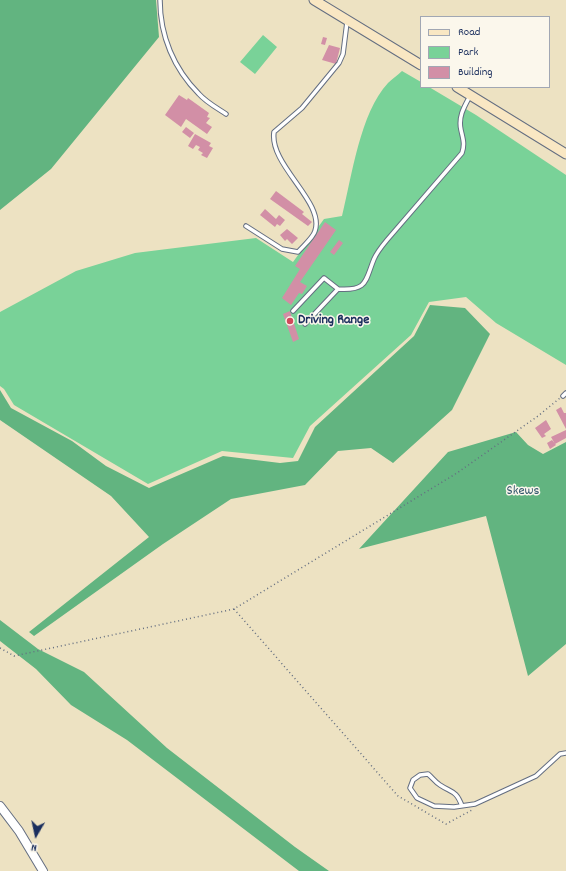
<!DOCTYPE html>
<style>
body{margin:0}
#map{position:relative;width:566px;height:871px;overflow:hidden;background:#ede2c2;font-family:Dekko,sans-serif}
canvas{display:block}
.legend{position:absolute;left:420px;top:16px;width:130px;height:72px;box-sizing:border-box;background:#fbf7ec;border:1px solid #a1a7b3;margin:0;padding:5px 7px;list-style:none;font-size:12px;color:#1b2f5e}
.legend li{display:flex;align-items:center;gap:8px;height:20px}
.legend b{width:20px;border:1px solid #a1a7b3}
.north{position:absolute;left:16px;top:815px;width:40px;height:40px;-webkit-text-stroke:3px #fbf7ec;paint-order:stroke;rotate:189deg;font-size:11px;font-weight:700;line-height:16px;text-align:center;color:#1b2f5e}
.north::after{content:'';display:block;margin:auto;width:14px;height:18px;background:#1b2f5e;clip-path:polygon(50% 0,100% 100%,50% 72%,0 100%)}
</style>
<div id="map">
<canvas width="566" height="871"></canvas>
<ul class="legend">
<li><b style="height:5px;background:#f9e7c3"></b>Road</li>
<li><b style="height:11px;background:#79d298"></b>Park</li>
<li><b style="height:11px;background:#d28fa6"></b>Building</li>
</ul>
<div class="north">N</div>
</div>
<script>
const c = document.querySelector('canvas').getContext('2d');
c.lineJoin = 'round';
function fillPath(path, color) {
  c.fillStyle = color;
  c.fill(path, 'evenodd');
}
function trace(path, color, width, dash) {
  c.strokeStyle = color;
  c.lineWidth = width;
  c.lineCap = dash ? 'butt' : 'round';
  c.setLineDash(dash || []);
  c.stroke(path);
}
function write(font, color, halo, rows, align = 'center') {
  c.font = font + ' Dekko,sans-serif';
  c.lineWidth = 3;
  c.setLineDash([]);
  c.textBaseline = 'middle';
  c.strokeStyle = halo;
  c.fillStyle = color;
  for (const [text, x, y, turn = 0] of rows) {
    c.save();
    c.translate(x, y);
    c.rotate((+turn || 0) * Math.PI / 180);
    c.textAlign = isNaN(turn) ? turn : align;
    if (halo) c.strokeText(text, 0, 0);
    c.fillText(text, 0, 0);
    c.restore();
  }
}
const green = new Path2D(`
 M263,35L277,47L255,74L240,62Z
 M402,71L421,82V87H429L476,115L566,175V365L496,323L466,297L429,302L411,335L310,426L293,458L222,451L148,484L14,405L4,389L0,386V312L76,271L135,253L256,238L293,262L324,219L342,216C352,176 360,113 388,83C392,79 398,75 402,71Z`);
const forest = new Path2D(`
 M0,0H156L159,37L51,169L0,210Z
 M430,305L465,308L490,334L452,410L393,463L371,448L338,451L305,485L231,499L163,544L34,636L29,632L149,537L111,496L0,420V390L11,408L72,441L106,466L149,488L223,456L280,463L298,461L315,427L414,336Z
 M516,432L528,445L543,454L566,442V644L528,676L486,516L359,549L448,452Z
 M0,620L38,649L84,672L167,748L295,847L329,871H299L127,740L71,705L36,669L0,641Z`);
const building = new Path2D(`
 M323,37L327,38L325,45L321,44Z
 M329,45L340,48L336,64L322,60Z
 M179,95L187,100L188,98L209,113L207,117L210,118L206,123L212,127L207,134L186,119L181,127L165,115Z
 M186,127L194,133L190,138L182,132Z
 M195,134L211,143L209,146L213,148L207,158L201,155L203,153L198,150L200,147L196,145L193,149L188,146Z
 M276,191L304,212L302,214L312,222L308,226L270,199Z
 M265,209L276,219L279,215L285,220L280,226L277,224L275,227L260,215Z
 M325,222L336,230L300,282L307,286L302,294L299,293L291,305L282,298L300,269L295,266Z
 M287,229L298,238L292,244L287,239L285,241L280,235Z
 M339,240L343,243L334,255L330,252Z
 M290,311L299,339L293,342L283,314Z
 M561,407L564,413H566V429L556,410Z
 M546,420L551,429L544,434L546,436L542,438L535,428Z
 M566,430V438L555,444L551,437Z
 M552,440L556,445L550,449L547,443Z`);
const path = new Path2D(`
 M234,609L398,796L446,824L472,810
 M0,648L14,656L234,609L457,473L538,416L560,398`);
const service = new Path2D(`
 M160,0C160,36 174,69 199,94C206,102 217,108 226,114
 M246,226L282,249L298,252C303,246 313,238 315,231C325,202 269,165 274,132L302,108L339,63L343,54L347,22
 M293,311L324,278L338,289
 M305,324L338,289C368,291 365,281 374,259C377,252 382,246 387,240L462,153C465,144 463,139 461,130C458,117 464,107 470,96
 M563,396L566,393
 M462,806C456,790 452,793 440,785C435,782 432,777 428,774L420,775L413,780L410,788L417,798L434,806L454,807L475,804L536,776L560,754L566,753`);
const tertiary = new Path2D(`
 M0,806L19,831L43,871`);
const secondary = new Path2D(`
 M314,0L421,65
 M457,87L566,154`);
const markers = [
 [290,321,4,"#d1495b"]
];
const poiNames = [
 ["Driving Range",298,321]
];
const parkNames = [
 ["Skews",523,492]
];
fillPath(green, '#79d298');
fillPath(forest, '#62b480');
fillPath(building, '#d28fa6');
trace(service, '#646e81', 5.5);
trace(tertiary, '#646e81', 10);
trace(secondary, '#646e81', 11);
trace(path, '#646e81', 1.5, [1, 3]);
trace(service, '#fff', 3.5);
trace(tertiary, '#fff', 8);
trace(secondary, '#f9e7c3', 9);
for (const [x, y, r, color] of markers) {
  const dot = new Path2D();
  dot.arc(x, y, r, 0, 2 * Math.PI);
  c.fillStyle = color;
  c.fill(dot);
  trace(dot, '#fbf7ec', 1.5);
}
write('bold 14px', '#1b2f5e', '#fbf7ec', poiNames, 'left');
write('14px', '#32586c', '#fbf7ec', parkNames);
</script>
